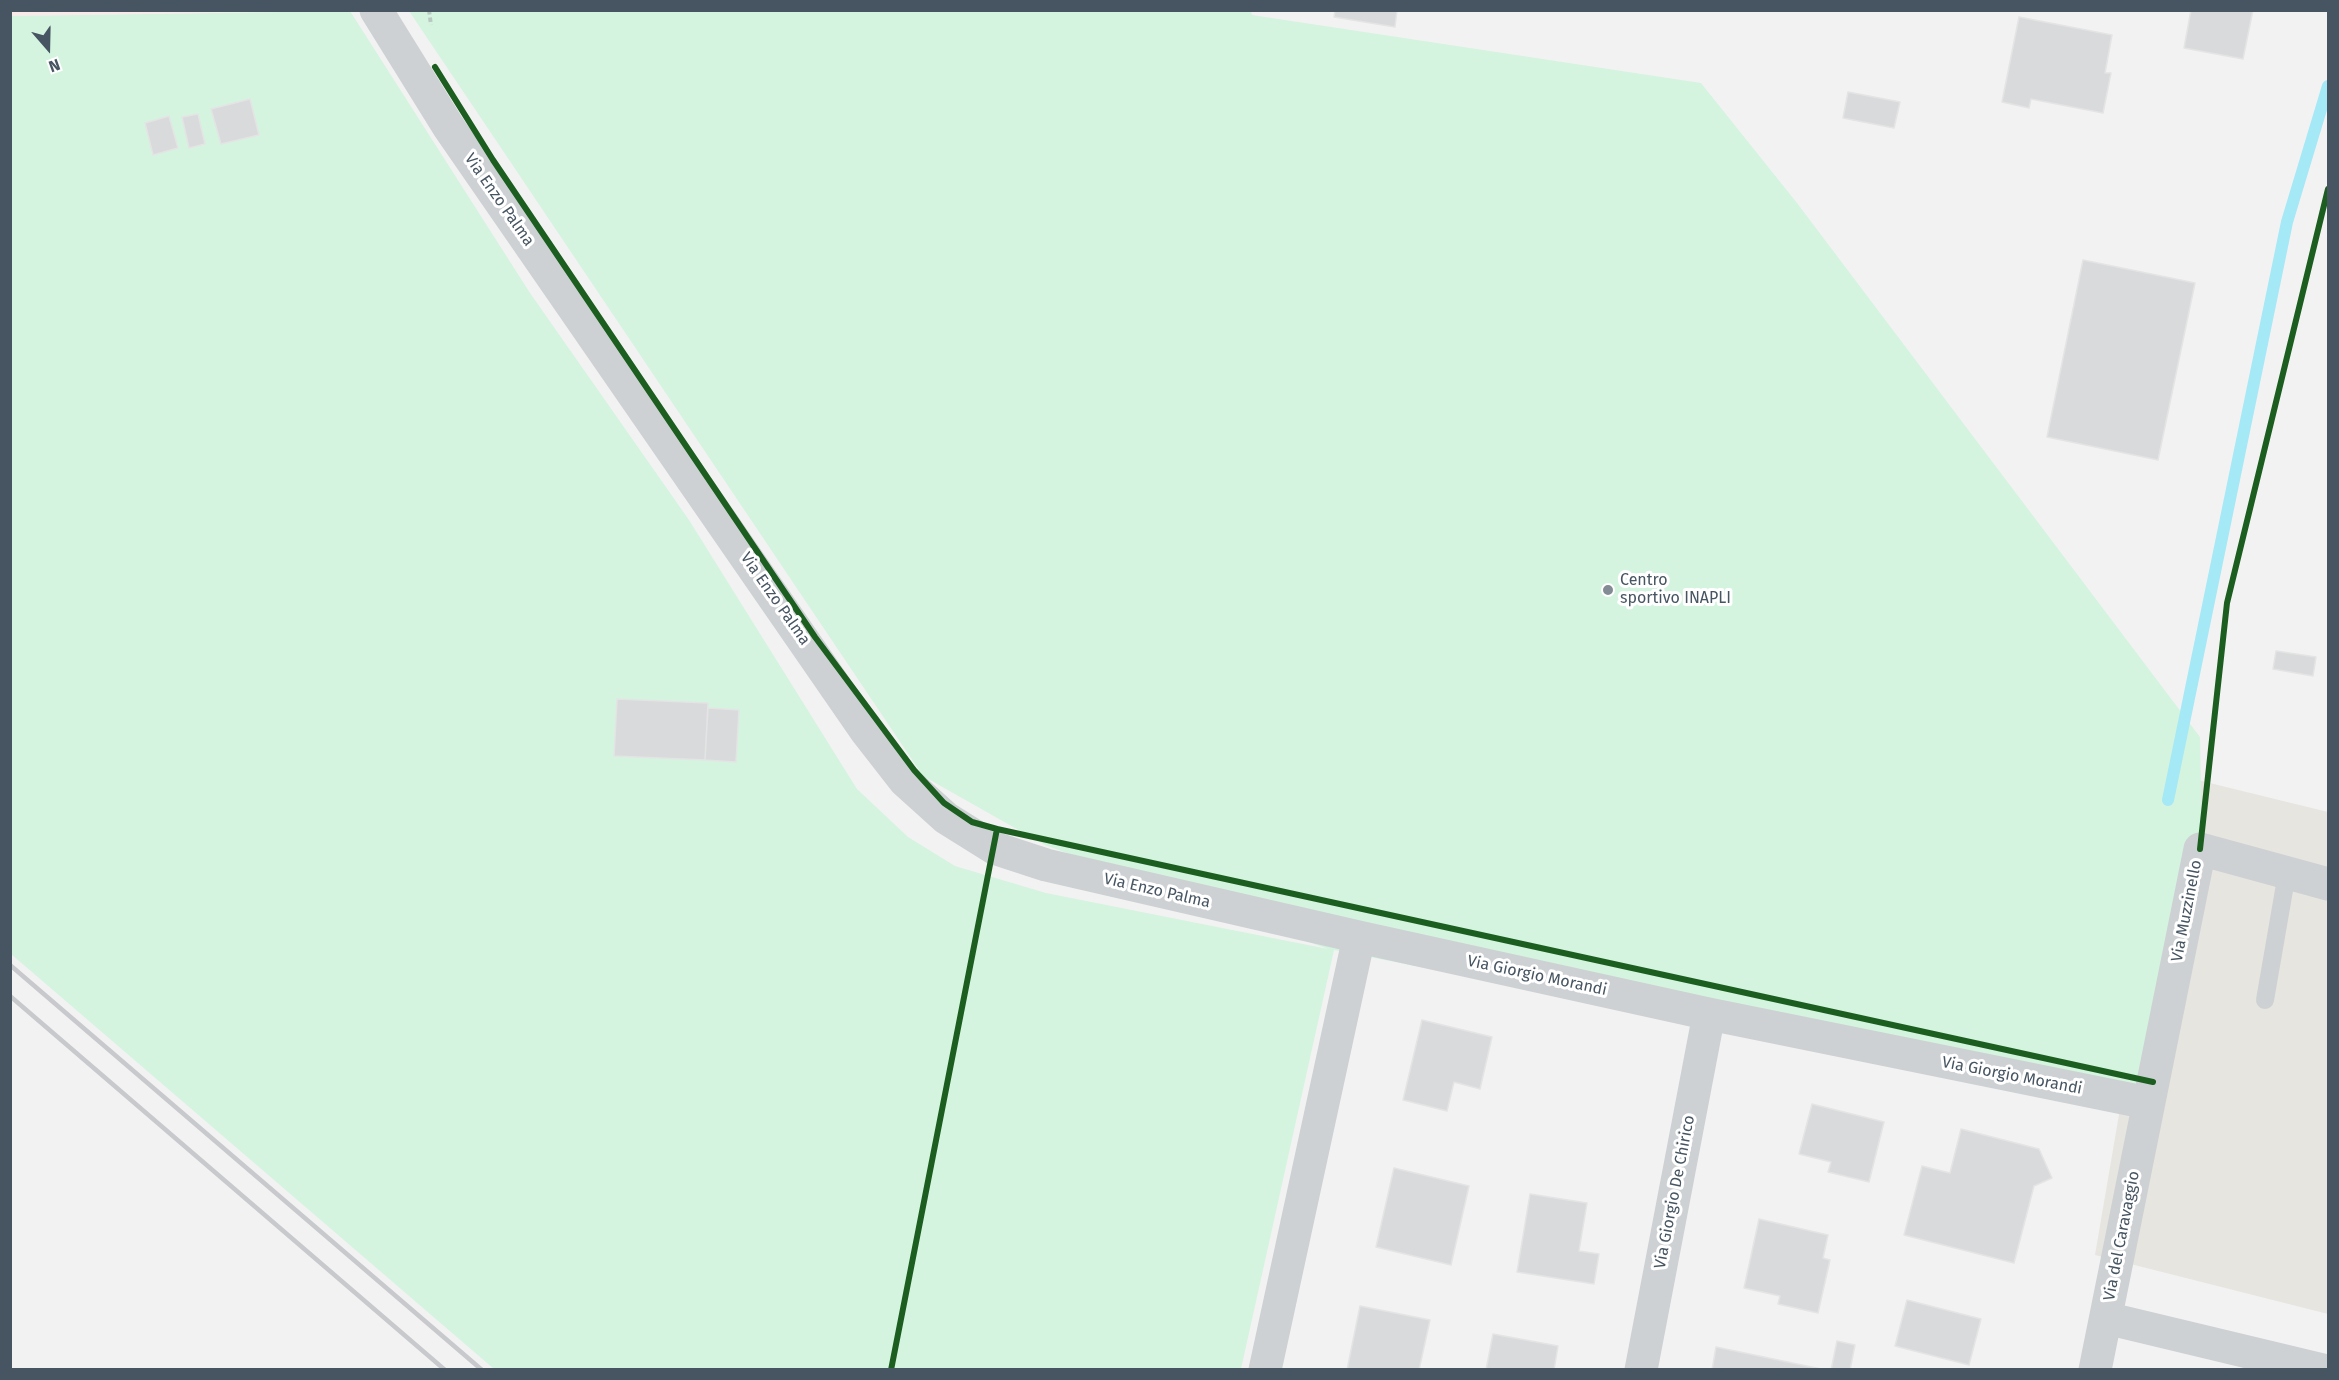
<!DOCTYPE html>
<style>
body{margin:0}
#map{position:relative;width:2339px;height:1380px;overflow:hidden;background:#f3f2f2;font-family:"Fira Sans",sans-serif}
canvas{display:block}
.frame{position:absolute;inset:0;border:12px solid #465561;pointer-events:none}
.north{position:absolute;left:18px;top:18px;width:60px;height:60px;-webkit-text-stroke:4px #fff;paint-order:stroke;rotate:160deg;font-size:16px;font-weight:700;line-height:24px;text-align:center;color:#465561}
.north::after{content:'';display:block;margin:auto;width:21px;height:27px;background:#465561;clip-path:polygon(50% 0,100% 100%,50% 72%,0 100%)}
</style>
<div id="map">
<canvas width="2339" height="1380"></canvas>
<div class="frame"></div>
<div class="north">N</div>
</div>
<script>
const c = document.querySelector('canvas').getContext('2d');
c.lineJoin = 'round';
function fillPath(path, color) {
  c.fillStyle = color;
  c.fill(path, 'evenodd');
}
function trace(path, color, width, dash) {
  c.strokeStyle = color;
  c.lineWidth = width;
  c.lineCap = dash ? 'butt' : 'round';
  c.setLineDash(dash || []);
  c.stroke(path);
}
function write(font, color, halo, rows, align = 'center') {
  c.font = font + ' "Fira Sans",sans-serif';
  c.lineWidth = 6;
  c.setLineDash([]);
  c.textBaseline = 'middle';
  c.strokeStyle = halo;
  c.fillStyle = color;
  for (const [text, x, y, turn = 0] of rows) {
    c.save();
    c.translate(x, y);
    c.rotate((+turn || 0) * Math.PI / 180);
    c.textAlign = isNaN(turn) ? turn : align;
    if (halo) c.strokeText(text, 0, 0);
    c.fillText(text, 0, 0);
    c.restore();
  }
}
const commercial = new Path2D(`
 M2177,775L2328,812V1314L2095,1255Z`);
const medical = new Path2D(`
 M10,11H307L11,16Z`);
const green = new Path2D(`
 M350,11L530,293L689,520L857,789L908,837L955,866L1046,893L1328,949L1045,845L923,776L409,11H1251L1252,15L1701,83L1797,203L2200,737L2202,845L2157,1112L1334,950L1241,1369H494L11,954L10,16Z`);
const stream = new Path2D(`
 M2168,800L2287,222L2328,86`);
const building = new Path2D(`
 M1335,10H1397L1395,27L1334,17Z
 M2191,10H2253L2243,59L2184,48Z
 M2019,17L2112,35L2105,73H2111L2103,113L2031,99L2029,108L2002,102Z
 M1848,92L1900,102L1894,128L1843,118Z
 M250,99L259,135L221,144L211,109Z
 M198,114L205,144L189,148L182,117Z
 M169,116L178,148L153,155L145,123Z
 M2083,260L2195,283L2158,460L2047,437Z
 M2276,651L2316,657L2313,676L2273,669Z
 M617,699L708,703L705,760L614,756Z
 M708,708L739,710L736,762L705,760Z
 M1422,1020L1492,1037L1480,1089L1454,1082L1447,1111L1403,1100Z
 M1812,1104L1884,1122L1869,1182L1828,1172L1831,1162L1799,1154Z
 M1961,1129L2039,1149L2052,1178L2034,1186L2014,1263L1904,1235L1922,1166L1950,1173Z
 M1394,1168L1469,1186L1451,1265L1376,1247Z
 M1530,1194L1587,1203L1579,1251L1599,1254L1594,1284L1517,1272Z
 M1759,1219L1828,1235L1823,1258L1830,1260L1818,1313L1778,1304L1780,1296L1744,1288Z
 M1907,1300L1981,1319L1969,1365L1895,1346Z
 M1360,1306L1430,1320L1419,1370H1347Z
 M1493,1334L1558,1346L1554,1370H1486Z
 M1837,1341L1855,1345L1850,1370H1831Z
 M1716,1347L1826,1370H1712Z`);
const path = new Path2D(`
 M429,10L431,25`);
const service = new Path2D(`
 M2265,1000L2287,873`);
const minor = new Path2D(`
 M376,10L448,126L866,731L905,781L946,818L994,848L1046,865L1359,937
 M2106,1318L2323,1370
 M1265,1370L1359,937L1709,1014L2148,1103
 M1641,1370L1709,1014
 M2095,1370L2200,849L2328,884`);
const rail = new Path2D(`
 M10,965L482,1370
 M10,996L445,1370`);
const cycleway = new Path2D(`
 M435,67L493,160L815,637L914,770L944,803L972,822L997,829L891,1370
 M997,829L2153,1082
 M2200,849L2227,603L2328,189`);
const markers = [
 [1608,590,6,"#838c94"]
];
const streetNames = [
 ["Via Enzo Palma",499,200,55],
 ["Via Enzo Palma",775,599,55],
 ["Via Enzo Palma",1157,891,13],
 ["Via Muzzinello",2187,911,-79],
 ["Via Giorgio Morandi",1537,976,12],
 ["Via Giorgio Morandi",2012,1076,11],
 ["Via Giorgio De Chirico",1675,1192,-79],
 ["Via del Caravaggio",2122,1236,-79]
];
const poiNames = [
 ["Centro",1620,581],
 ["sportivo INAPLI",1620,599]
];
fillPath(commercial, '#e7e5e0');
fillPath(medical, '#f9e9e8');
fillPath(green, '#d4f4df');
trace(stream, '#a5e8f6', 12);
fillPath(building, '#d9dadc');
trace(building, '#e4e4e5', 1.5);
trace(path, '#bac8c2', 4, [4.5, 3]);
trace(service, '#cdd1d3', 18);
trace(minor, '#cdd1d3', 33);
trace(rail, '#c7c9cc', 4.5);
trace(cycleway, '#1b5e20', 6);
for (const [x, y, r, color] of markers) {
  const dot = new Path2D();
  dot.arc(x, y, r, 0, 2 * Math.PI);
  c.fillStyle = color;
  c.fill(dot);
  trace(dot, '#fff', 2);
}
write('16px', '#465561', '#fff', streetNames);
write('16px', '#465561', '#fff', poiNames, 'left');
</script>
